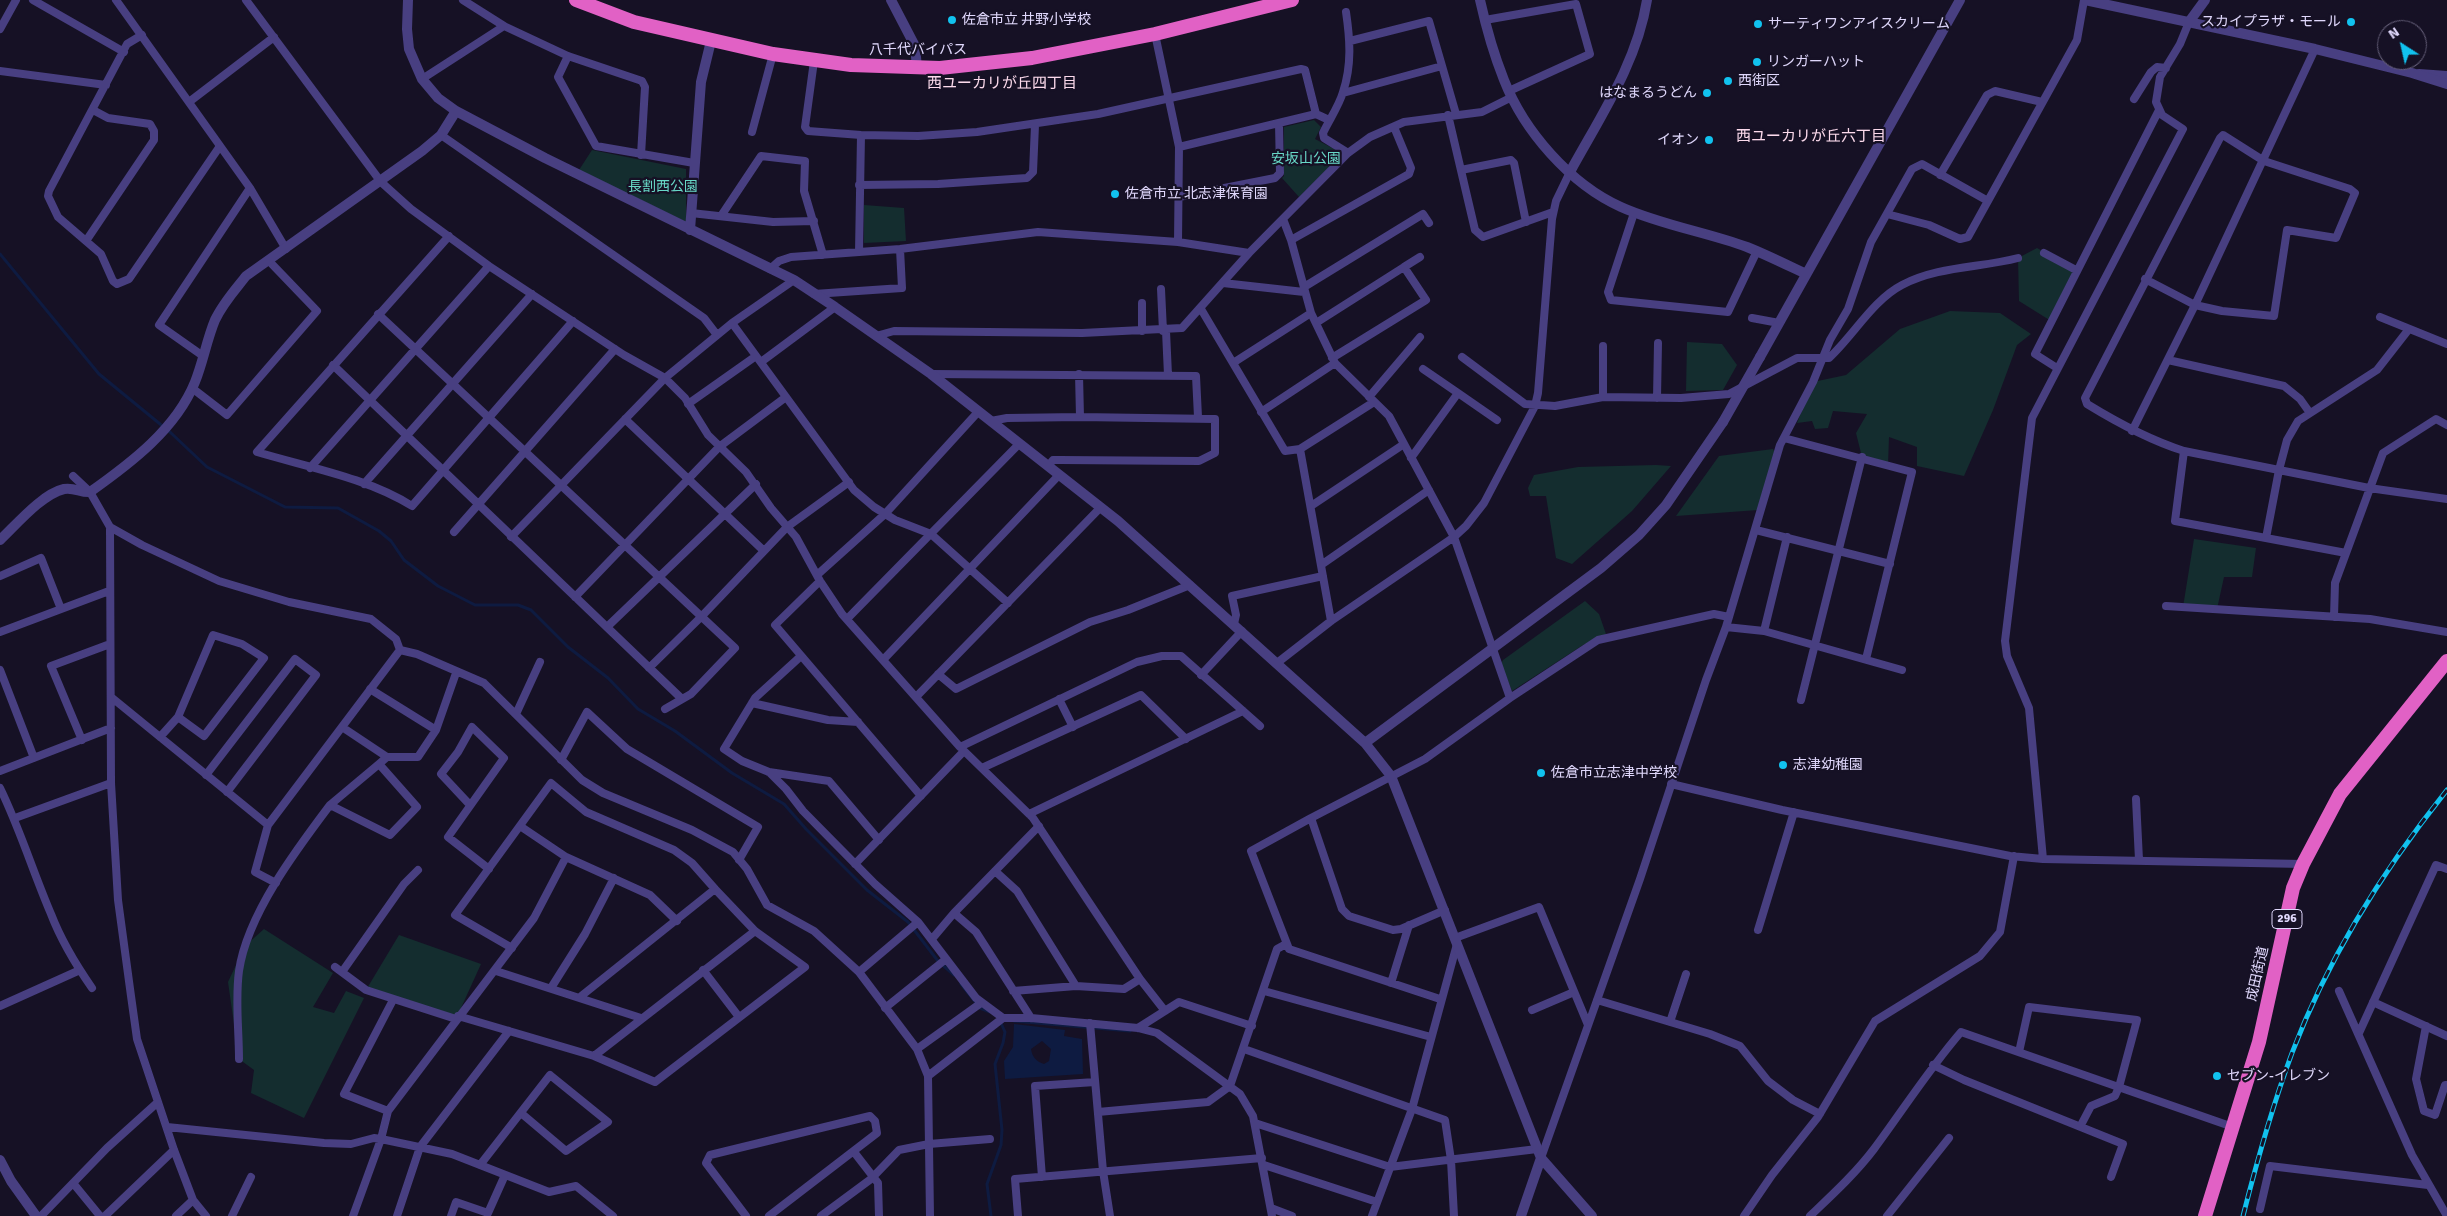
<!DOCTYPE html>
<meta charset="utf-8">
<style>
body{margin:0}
#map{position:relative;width:2447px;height:1216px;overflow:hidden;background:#161125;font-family:Signika,sans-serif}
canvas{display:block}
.north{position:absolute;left:2377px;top:20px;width:50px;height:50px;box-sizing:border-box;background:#161125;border:1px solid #67617b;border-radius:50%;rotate:325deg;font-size:14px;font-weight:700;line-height:20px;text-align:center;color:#e0d8fc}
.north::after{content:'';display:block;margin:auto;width:18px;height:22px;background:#11c2ef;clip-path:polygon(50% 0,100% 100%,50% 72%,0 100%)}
</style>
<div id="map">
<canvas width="2447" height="1216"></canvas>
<div class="north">N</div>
</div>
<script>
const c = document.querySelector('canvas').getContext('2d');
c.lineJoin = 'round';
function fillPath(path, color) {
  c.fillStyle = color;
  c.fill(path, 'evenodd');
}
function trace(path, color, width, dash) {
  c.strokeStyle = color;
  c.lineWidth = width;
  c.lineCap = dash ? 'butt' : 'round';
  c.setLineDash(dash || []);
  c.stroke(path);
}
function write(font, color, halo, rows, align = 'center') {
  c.font = font + ' Signika,"Noto Sans JP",sans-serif';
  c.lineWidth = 4.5;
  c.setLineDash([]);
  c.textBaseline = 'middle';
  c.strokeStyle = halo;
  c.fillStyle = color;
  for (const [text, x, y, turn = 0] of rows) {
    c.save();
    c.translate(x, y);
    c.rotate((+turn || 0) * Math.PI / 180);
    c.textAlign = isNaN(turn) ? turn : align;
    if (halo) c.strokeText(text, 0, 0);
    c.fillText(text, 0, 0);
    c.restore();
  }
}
const green = new Path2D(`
 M1314,120L1321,127L1315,139L1340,152L1341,155L1299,197L1282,178L1284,176V127Z
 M592,150L686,169V222L579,170Z
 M864,205L904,208L906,241L864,243Z
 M2037,248L2076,270L2051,321L2019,301L2018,258Z
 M1950,311L2000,313L2031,334L2017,345L1993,410L1964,476L1917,466V447L1889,437L1888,465L1862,457L1856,433L1867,414L1833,411L1828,428L1815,429L1812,421L1797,423L1813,382L1846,375L1900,329Z
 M1687,342L1722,344L1737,365L1723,390L1686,391Z
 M1773,449L1775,453L1758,510L1676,516L1719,456Z
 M1656,465L1671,466L1632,511L1572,564L1556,558L1546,496H1530L1528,488L1534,475L1578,467Z
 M2194,539L2256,548L2252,577H2224L2217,609L2183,607Z
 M1585,601L1599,614L1606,634L1583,645L1512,691L1501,664L1503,660Z
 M264,929L333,973L313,1007L334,1013L346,991L364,998L304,1118L251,1093L254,1070L239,1059L228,982L245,946Z
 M399,935L481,964L456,1019L366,990Z`);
const water = new Path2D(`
 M1014,1024L1065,1030L1064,1036L1082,1039L1083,1074L1005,1079L1004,1061L1013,1047ZM1042,1041L1051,1049L1049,1061L1044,1064C1037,1062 1032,1057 1031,1049Z`);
const stream = new Path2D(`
 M0,254L99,374L171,433L207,467L285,507L338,508L379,531L391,541L404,560L438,586L475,605H518L531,610L568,647L608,678L638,709L675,731L732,773L784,804L806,829L867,890L908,922L938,961L954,975
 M961,984L980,1008L990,1012
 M1014,1021L1130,1031
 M991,1216L987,1184L1001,1145L1002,1130L995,1064L1003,1043L1005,1032L1000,1021`);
const minor = new Path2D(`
 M33,0L124,52
 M116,0L250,188L286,249
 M246,0L381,182L411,209L489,266L624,355L665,378L685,398L708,435L746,472L771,508L796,537L820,581L842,614L960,747L1033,818L1140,979L1165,1011
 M463,0L504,26L568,56L642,81L645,87L641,155
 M1346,12C1350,39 1352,65 1343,92C1339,106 1329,120 1323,133L1324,138L1348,153
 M1485,20L1576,4L1590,54L1509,91
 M0,29L16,0
 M1155,34L1179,147L1178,242
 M142,35L127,44L49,191L48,196L58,217L101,254L113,281L117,284L129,279L220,146
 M1350,41L1429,21L1456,114
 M568,56L558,77L596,146L694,163
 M814,61L805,127L808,131L861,135L918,136L977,132L1098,114L1301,69L1305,70L1316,114L1329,120
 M0,71L106,85
 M2419,73L2447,75
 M422,79L504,26
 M1343,93L1442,66
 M2134,99L2151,72L2157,67L2166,68
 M189,102L274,37
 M1448,115L1475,230L1483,237L1553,212
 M752,132L773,54
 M441,135L704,318L717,335
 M1179,147L1316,114
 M1461,170L1511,160L1514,163L1526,222
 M1940,175L1987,95L1995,91L2042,102
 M859,185L938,184L1027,178L1033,172L1035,125
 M1179,197L1275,178L1280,173L1279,124
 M691,213L773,222L814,221
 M1634,213L1608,292L1611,300L1728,312L1757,251
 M1887,214L1929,225L1960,239L1968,237L2077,40L2084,0
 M721,216L761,156L805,161L804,191L823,255
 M1283,219L1291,240L1311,313L1335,363L1389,416L1454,537L1510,698
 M449,236L257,452C307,467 368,478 412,506L573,321
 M1291,240L1409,174L1411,168L1394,127
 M86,241L154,140V131L150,124L108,118L93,110
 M859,252L861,135
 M2044,253L2076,270
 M1404,267L1420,257
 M770,269L779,261L791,257L900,249L1038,232L1178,242L1249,253
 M2145,279L2195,305L2222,311L2274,316L2287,230L2336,238L2355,193L2350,189L2264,161L2223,135L2220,138L2085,398L2087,404C2118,423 2149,440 2184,451L2369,488L2447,499
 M1223,283L1304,292
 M1304,287L1423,214L1429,223
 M1161,289L1163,331
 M814,294L902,288L900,249
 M1142,303V331
 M1201,309L1285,451L1300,449L1374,402
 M378,314L735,648L691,694L665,709
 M2380,317L2447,344
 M1752,318L1779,323
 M732,323L854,490L874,507L895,520L931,534L1008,603
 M1316,323L1404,267L1426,300L1332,358
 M1166,331L1168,375
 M876,336L894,331L1082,333L1182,328L1249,253L1348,153L1370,137L1404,122L1482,112L1512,97
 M1603,346V397
 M203,356L159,325L250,188
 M1462,357L1525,404L1555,406L1603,397L1681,398L1729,394L1797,358H1829C1853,336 1873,300 1902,285C1938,266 1980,268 2018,258
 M2168,360L2284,386L2300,399L2310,413
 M761,362L835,307
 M1233,363L1311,313
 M333,365L682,699
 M2057,368L2035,354L2159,110
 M931,374L1196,376L1198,417
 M1079,374L1080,417
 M192,388L227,415L317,311L269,261
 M1458,393L1497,420
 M1369,397L1420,337
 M1657,398L1658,343
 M688,404L756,356
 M1261,412L1335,363
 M625,419L764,551
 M991,421L1007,418L1080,417L1215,419V453L1199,461L1060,460H1053L1048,466
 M2132,431L2195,305L2315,49
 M1784,438L1912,472L1866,659
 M1300,449L1331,621
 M2184,451L2175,521L2346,553
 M1411,458L1458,393L1423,369
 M310,468L489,266
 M73,476L90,492L110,527L111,783L118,900L131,996L137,1039L174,1150L193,1200L206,1216
 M364,484L532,294
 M1311,506L1404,444
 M110,527L142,545L219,581L289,602L371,619L396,639L400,650L417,654L484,683L582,780L603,793L692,830L733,852L747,869L767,905L814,931L859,972L917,1049L928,1076L930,1216
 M1756,530L1890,564
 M454,532L615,349
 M511,537L665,378L732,323L794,280
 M2266,538L2279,470L2287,440L2298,421L2377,370L2409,329
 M1321,565L1429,490
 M817,575L885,514L978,412
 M0,576L41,558L61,609
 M820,581L775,625L921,796
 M575,597L719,447L786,397
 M2166,606L2370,619L2447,632
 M2334,617L2335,583L2383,453L2436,419L2447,425
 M847,619L1019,444
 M1234,624L1236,615L1232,596L1323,576
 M607,627L756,484
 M1726,627L1764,631L1902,670
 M1764,631L1787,537
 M0,632L109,591
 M801,656L755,698L724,749L742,761L769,772L786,789L803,811L875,884L918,922L976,998L1003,1018H1031L1138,1028L1157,1033L1240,1094L1253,1116L1272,1216
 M883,660L1059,475
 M1277,663L1331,621L1454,537L1466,526L1484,503L1535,406L1538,393L1552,219L1556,201L1570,172
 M649,668L702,616L787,527L849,482
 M0,670L34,758
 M938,674L956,689L1090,622L1128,610L1190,585
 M1201,675L1242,631
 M370,689L436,730L418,757H387
 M111,697L268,825L400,650
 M916,697L1101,507
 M1059,699L1073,727
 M1801,700L1862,457
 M752,703L828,720L858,722
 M516,714L540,662
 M342,727L387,757L379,764L330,805L390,835L417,807L379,764
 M436,730L456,673
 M160,737L178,717L213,635L242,644L264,658L204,736L178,717
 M82,740L51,666L110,644
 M960,747L1137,662L1162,656H1181L1260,726
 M561,760L587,712L627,749L758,827L739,860
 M982,768L1141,695L1186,739
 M0,771L111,728
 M769,772L829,781L879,840
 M206,775L295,659L316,675L227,792
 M1671,784L1782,810L2010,856L2043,859L2303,864
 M0,788C20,829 33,872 51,914C61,940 76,965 92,988
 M2136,799L2139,860
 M470,805L441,774L458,752L472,727L504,758L448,837L489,869
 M1029,814L1243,711
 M15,818L111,783
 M1311,818L1425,759L1510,698L1598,640L1714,614L1729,617
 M268,825L255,872L276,883
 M520,826L566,857
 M2043,859L2029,708L2007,656L2005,641L2032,418L2183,129L2162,115L2156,102L2160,77L2180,44L2189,22
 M855,864L964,751
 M995,871L1017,891L1076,986
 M954,913L976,932L1031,1018
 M1758,930L1794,812
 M1455,938L1539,907L1588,1025
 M932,939L954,913L1039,826
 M512,948L455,915L551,783L586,812L674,850L692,863L715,889
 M335,967L366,990L456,1019
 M703,970L739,1017
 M496,971L641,1018
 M342,972L404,884L418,870
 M859,972L918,922
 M1391,983L1409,925
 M551,988L585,934L614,878
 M1013,991L1076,986L1124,989L1140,979
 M1264,991L1431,1037
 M2339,991L2412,1155L2447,1216
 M1440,999L1289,949L1251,851L1311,818L1342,909L1349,916L1393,930L1401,929L1445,910
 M1597,1000L1710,1034L1740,1046L1768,1081L1793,1100L1820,1114
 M2373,1002L2447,1036
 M0,1006L80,970
 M885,1008L946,959
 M1532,1010L1574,992
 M458,1016L594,1056L655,1082L805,967L755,931L715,889L580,997
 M1670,1022L1686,974
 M1090,1023L1103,1171L1110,1216
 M2426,1026L2416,1079L2424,1111L2435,1115L2445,1085H2447
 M1138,1028L1179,1002L1252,1026
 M2359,1033L2436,865L2447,869
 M917,1049L981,1003
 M1244,1049L1445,1120L1451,1160L1454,1216
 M2019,1052L2029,1007L2137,1020L2119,1087L2115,1096L2091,1106L2081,1125
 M594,1056L755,931
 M239,1059C239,1031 235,999 239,971C247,915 296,850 330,805
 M1933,1065L1964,1080L2123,1144L2111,1177
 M928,1076L1003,1018
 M388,1111L344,1094L393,1000
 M1098,1112L1208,1102L1230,1086L1277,949L1286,944
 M1255,1123L1390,1167L1537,1149
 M167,1127L324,1143L351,1144L374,1138L381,1139L452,1154L549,1192L576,1186L613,1216
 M854,1152L878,1183L879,1216
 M1541,1158L1640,879L1706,680L1726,627L1780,445L1813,382L1830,340L1848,309L1871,242L1912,169L1922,164L1988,201
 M480,1165L550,1075L608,1122L566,1151L521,1113
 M1264,1165L1377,1202
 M1042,1177L1035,1086L1095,1082
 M73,1183L100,1216
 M1271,1208L1292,1216
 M2260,1209L2270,1166L2428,1185
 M41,1216L107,1148L158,1102
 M105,1216L174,1150
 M176,1216L193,1200
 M232,1216L251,1177
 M353,1216L381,1139L388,1111L534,918L566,857L650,895L677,921
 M397,1216L420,1147L509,1031
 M451,1216L456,1202L488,1213L505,1175
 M746,1216L706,1163L710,1155L870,1116L875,1121L877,1133L769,1216
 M821,1216L871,1179L899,1150L929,1144L990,1139
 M1018,1216L1015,1179L1262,1158
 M1372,1216L1412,1109L1457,944
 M1744,1216L1772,1175L1818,1117L1875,1021L1980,956L2000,932L2014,856
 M1810,1216C1832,1195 1855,1174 1874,1149C1903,1110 1929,1069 1961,1032L2233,1127
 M1887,1216L1949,1138`);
const tertiary = new Path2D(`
 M408,0L407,29L409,49L422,79L438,98L456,111L545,158L794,280L835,307L931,374L1118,521L1365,743L1391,776L1541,1158L1592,1216
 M891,0L915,46L917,68
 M1480,0C1486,27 1494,55 1504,80C1524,131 1570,184 1621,207C1661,225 1706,232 1747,247C1767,255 1787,265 1806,274
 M2085,0L2315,49L2412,73L2447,84
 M2189,22L2205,0
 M1570,172C1600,117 1637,63 1647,0
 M690,230L701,82L711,41
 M1760,357L1960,0
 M0,540C16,525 42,494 64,489C74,487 81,493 90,492C131,463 176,429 195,382C203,362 207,339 215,320C223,303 235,290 246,276L422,151L441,135L456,111
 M1365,743L1601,568L1639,535L1666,505L1723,422
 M0,1160L11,1181L36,1216
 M1521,1216L1541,1158`);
const trunk = new Path2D(`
 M576,0L634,22L773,54L851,65L940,68L1032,58L1155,34L1292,0
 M2205,1216L2259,1042L2293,888L2303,864L2340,794L2447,661`);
const rail = new Path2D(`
 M2243,1216C2257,1161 2272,1107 2292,1053C2328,958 2383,870 2447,790`);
const tertiaryBridge = new Path2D(`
 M1723,422L1760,357`);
const markers = [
 [952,20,5,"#11c2ef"],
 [2351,22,5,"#11c2ef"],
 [1758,24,5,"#11c2ef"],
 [1757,62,5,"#11c2ef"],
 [1728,81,5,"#11c2ef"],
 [1707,93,5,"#11c2ef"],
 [1709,140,5,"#11c2ef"],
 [1115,194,5,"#11c2ef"],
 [1783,765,5,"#11c2ef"],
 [1541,773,5,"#11c2ef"],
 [2217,1076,5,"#11c2ef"]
];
const shields = [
 [2287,919,30]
];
const shieldNames = [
 ["296",2287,919]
];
const poiNames = [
 ["佐倉市立 井野小学校",962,20],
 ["スカイプラザ・モール",2341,22,"right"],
 ["サーティワンアイスクリーム",1768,24],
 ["リンガーハット",1767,62],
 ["西街区",1738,81],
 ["はなまるうどん",1697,93,"right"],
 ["イオン",1699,140,"right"],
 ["佐倉市立 北志津保育園",1125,194],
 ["志津幼稚園",1793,765],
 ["佐倉市立志津中学校",1551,773],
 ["セブン-イレブン",2227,1076]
];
const streetNames = [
 ["八千代バイパス",918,50],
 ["成田街道",2258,974,-77]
];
const parkNames = [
 ["安坂山公園",1306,159],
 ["長割西公園",663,187]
];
const neighbourhoodNames = [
 ["西ユーカリが丘四丁目",1002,84],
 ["西ユーカリが丘六丁目",1811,137]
];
fillPath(green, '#142d2f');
fillPath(water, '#0e1b41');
trace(stream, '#0e1b41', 3);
trace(minor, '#483f81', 8);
trace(tertiary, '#483f81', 10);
trace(trunk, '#e161c5', 14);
trace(rail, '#11c2ef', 5);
trace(rail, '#161125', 3, [9]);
trace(tertiaryBridge, '#483f81', 10);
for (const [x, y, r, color] of markers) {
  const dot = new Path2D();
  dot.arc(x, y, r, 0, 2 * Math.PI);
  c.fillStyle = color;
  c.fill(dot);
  trace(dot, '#161125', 2);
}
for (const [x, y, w] of shields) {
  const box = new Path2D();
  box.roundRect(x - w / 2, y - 9.5, w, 19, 4);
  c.fillStyle = '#161125';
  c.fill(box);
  trace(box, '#e0d8fc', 1);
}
write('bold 12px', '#e0d8fc', null, shieldNames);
write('14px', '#e0d8fc', '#161125', poiNames, 'left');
write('14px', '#e0d8fc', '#161125', streetNames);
write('14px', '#68d8c7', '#161125', parkNames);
write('15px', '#fcdaec', '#161125', neighbourhoodNames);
</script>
